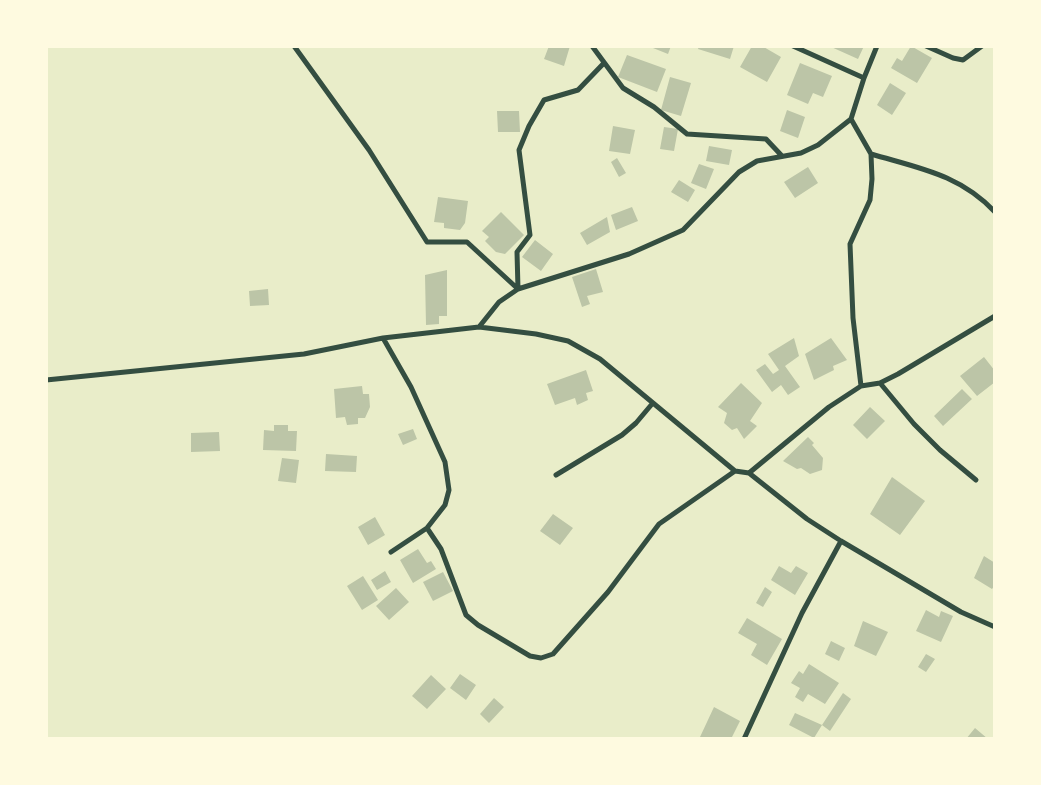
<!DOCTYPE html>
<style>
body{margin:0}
#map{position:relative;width:1041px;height:785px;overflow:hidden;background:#e9edc9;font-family:Literata,serif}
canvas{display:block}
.frame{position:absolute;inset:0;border:48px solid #fefae0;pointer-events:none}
</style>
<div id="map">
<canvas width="1041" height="785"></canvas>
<div class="frame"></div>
</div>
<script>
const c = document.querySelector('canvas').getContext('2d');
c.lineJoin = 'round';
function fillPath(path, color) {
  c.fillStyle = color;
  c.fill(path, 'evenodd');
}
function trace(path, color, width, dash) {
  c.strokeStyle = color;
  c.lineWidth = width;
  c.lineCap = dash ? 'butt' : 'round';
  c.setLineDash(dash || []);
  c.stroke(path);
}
const building = new Path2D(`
 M549,46H570L564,66L544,59Z
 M648,46H671L668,54Z
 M699,46H734L730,59L698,49Z
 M752,46H762L781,57L767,82L740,67Z
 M829,46H864L858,59Z
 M911,46L932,58L917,83L891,68L897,58L902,61Z
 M627,55L666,69L657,92L618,77Z
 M800,63L832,76L823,97L813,93L808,104L787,95Z
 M670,77L691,83L681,116L661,110Z
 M890,83L906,93L892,115L877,105Z
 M787,110L805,117L798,138L780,131Z
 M497,111H519L520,132H498Z
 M613,126L635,130L630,154L609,151Z
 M664,127L678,129L674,151L660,149Z
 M709,146L732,150L729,165L706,161Z
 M617,158L626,173L619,177L611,162Z
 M699,164L714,169L706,189L691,183Z
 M808,167L818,183L795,198L784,182Z
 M679,180L695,190L688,202L671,192Z
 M438,197L468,201L465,223L460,230L444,228V223L434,222Z
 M632,207L638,221L616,230L611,215Z
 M501,212L524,235L505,254L496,252L485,241L489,237L482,231Z
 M607,217L610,232L587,245L580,233Z
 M535,240L553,254L541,271L522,257Z
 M596,269L603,292L587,296L590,304L582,307L572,277Z
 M447,270V316H439V324L426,325L425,275Z
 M268,289L269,305L250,306L249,291Z
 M794,338L799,356L785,366L800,387L788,395L781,385L772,392L756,370L765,364L773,374L779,370L768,354Z
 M831,338L847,360L833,366L834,370L814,380L805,354Z
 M984,357L995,371V382L977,396L960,376Z
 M586,370L593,391L586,393L588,400L577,405L575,398L555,405L547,384Z
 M741,383L762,403L750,421L757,426L744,439L737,428L732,430L724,423L727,413L718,407Z
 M362,386L363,394H369L370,407L365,418H358V424L347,425L345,417L336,418L334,389Z
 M962,389L972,399L943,426L934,416Z
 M870,407L885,421L867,439L853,425Z
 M274,425H288V431H297L296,451L263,450L264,430L274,431Z
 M413,429L417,439L403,445L398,434Z
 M219,432L220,451L191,452V433Z
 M808,437L814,443L812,445L823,458L822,470L810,474L801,468L797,469L783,461Z
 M326,454L357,456L356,472L325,471Z
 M282,458L299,460L296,483L278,481Z
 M892,477L925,501L900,535L870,514Z
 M553,514L573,528L560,545L540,531Z
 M375,517L385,535L368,545L358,527Z
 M418,549L427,563L431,561L436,569L413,583L400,560Z
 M984,556L995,563V585L992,589L974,578Z
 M779,566L791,573L796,566L808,573L795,595L771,580Z
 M385,571L391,582L377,590L371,580Z
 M443,572L453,591L433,601L423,582Z
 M363,576L378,600L362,610L347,586Z
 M765,587L772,592L763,607L756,603Z
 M396,588L409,602L389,620L376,606Z
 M926,610L939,617L941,611L953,616L941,642L916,631Z
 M747,618L782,639L767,665L751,655L757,644L738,633Z
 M863,621L888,632L876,656L854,646Z
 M831,641L845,648L839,661L825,654Z
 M926,654L935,659L926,672L918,667Z
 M809,664L839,683L825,704L808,694L803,702L795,697L800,688L791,683L799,671L803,674Z
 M460,674L476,685L466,700L450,688Z
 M431,675L446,689L427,709L412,696Z
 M843,693L851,699L830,731L822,725Z
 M494,698L504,707L489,723L480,714Z
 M714,707L740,721L731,739H704L700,737Z
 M795,713L822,725L814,738L789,725Z
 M975,728L988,739H966Z`);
const minor = new Path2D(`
 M294,46L369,150L427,242H467L518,289
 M592,46L623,88L654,107L687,134L766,139L782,156
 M793,46L864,78
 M926,46L953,58L963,60L982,46
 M851,119L871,154C918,168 959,174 995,212
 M518,289L517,252L530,235L519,150L529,126L544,100L578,90L604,63
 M479,327L499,302L518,289L629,254L683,230L739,172L757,161L801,153L818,145L851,119L864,78L877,46
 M383,338L411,387L445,462L449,490L445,505L427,528L391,552
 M46,380L304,354L383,338L479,327L536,334L568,341L600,359L735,471
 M880,383L914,424L940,450L976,480
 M861,386L853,318L850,244L870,200L872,179L871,154
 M749,473L829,407L861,386L880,383L898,374L995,316
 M556,475L622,435L636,423L652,404
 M427,528L441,549L466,615L478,625L530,656L541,658L553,654L608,592L659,524L735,471L749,473L807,519L841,541L961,612L995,627
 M744,739L802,613L841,541`);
fillPath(building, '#bcc5a7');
trace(minor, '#344e41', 5);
</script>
